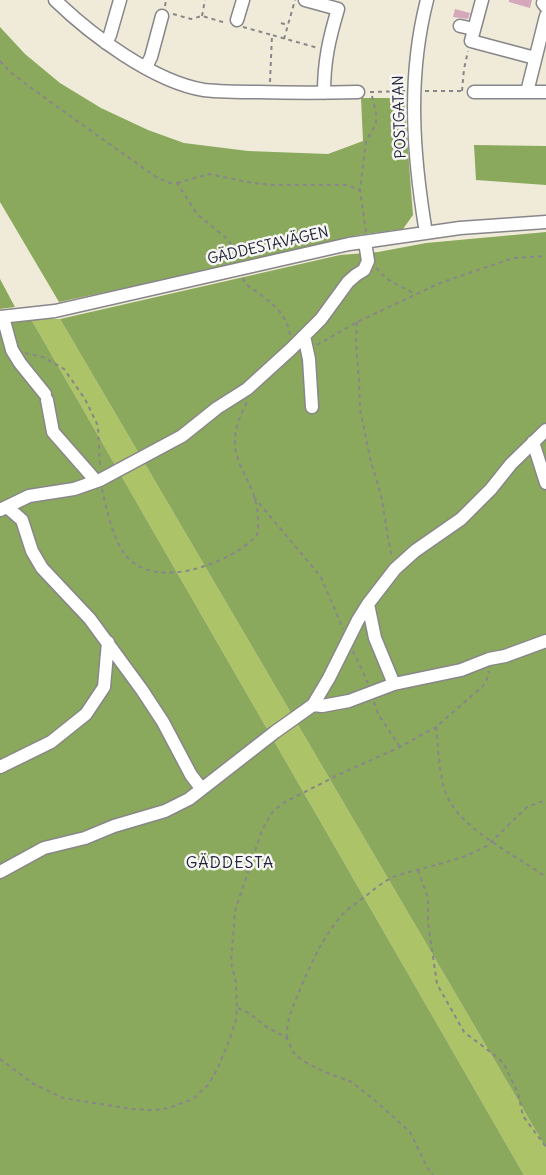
<!DOCTYPE html>
<meta charset="utf-8">
<style>
body{margin:0}
canvas{display:block;background:#efebd8}
</style>
<canvas width="546" height="1175"></canvas>
<script>
const c = document.querySelector('canvas').getContext('2d');
c.lineJoin = 'round';
function fillPath(path, color) {
  c.fillStyle = color;
  c.fill(path, 'evenodd');
}
function trace(path, color, width, dash) {
  c.strokeStyle = color;
  c.lineWidth = width;
  c.lineCap = dash ? 'butt' : 'round';
  c.setLineDash(dash || []);
  c.stroke(path);
}
function write(font, color, halo, rows, align = 'center') {
  c.font = font + ' Delius,sans-serif';
  c.lineWidth = 5;
  c.setLineDash([]);
  c.textBaseline = 'middle';
  c.strokeStyle = halo;
  c.fillStyle = color;
  for (const [text, x, y, turn = 0] of rows) {
    c.save();
    c.translate(x, y);
    c.rotate((+turn || 0) * Math.PI / 180);
    c.textAlign = isNaN(turn) ? turn : align;
    if (halo) c.strokeText(text, 0, 0);
    c.fillText(text, 0, 0);
    c.restore();
  }
}
const green = new Path2D(`
 M31,319H60L546,1148V1175H524Z`);
const forest = new Path2D(`
 M0,27L25,54L60,83L101,108L148,130L184,143L248,151L328,154L363,141L361,98H404L413,215L403,229L358,235L238,264L59,302L0,202Z
 M474,145L546,146V185L476,180Z
 M546,232V1148L60,319L340,255L378,252L426,243Z
 M0,279L15,307L0,309Z
 M31,319L524,1175H0V322Z`);
const building = new Path2D(`
 M509,0H532L530,8L509,2Z
 M455,9L470,13L468,19L453,17Z`);
const path = new Path2D(`
 M165,6L166,0
 M173,14L191,19L202,16L226,23
 M202,16L205,0
 M281,23L287,25
 M243,27L272,35
 M284,39L295,0
 M0,61L10,72L56,106L156,177L170,183H177L197,214L225,237L231,244L237,259
 M270,82L272,35L318,48
 M425,91H463
 M462,91L464,69L468,51
 M370,92L405,91
 M177,183L209,174L253,183L272,185H346L360,190
 M366,232L360,190L366,141L376,124V112L371,92
 M376,268L387,279L415,294
 M243,278C245,285 251,288 257,292C273,304 288,315 290,336
 M357,322L356,341L359,382L360,409L370,458L382,499L388,538L392,558
 M317,345L357,322L440,283L513,258L546,256
 M25,353L43,357L64,369L85,399L98,426L100,467
 M102,489C106,508 114,543 127,557C157,591 232,563 257,535C259,523 258,508 254,496C248,477 233,459 235,438C236,425 241,414 247,402
 M254,497L321,577L343,629
 M353,651L368,683
 M374,702L378,714L400,747
 M436,727C439,750 438,777 448,798C464,831 517,856 546,877
 M418,870L428,898V923L437,984L464,1032L497,1057L504,1064L518,1093L523,1116L546,1147
 M238,1008L249,1013L265,1026L287,1038L293,1052L303,1061L325,1072L352,1082L379,1104L410,1132L427,1167L433,1175
 M287,1038C286,1019 294,1004 301,987C312,961 324,935 343,914C350,907 359,901 367,895C376,888 385,880 396,876C426,866 458,862 487,846L527,807L546,800
 M0,1059L32,1083L63,1098L132,1109L154,1110L169,1108L193,1099L208,1085L217,1070L230,1038L236,1019L237,1008L236,983L231,962L235,911L262,830L273,811L285,802L340,774L400,747L436,727L482,687L486,682L489,671`);
const minor = new Path2D(`
 M55,0C91,35 154,82 204,90C222,92 240,92 258,92C291,93 324,93 358,92
 M305,0L338,9C329,39 324,61 324,93
 M482,0L471,41L535,58
 M544,0L543,3L546,7
 M237,20L243,0
 M460,26L474,29
 M106,43L110,35L120,0
 M146,67L151,57L162,16
 M474,92H546
 M527,92L546,16
 M426,233C413,155 407,78 427,0
 M0,317L55,311L349,244L460,228L546,222
 M3,317L12,350L20,363L45,394
 M304,336L309,359L312,407
 M47,400L53,432L96,481
 M533,442L546,483
 M7,507L22,520L32,551L42,568L90,619L142,690L163,722L191,775L201,788
 M0,510L29,496L74,489L100,480L182,436L217,408L247,389L291,349L321,319L348,282L356,275L364,270L368,261L365,242
 M368,604L375,638L394,684
 M313,705L322,706L349,701L394,684L461,670L489,659L505,656L546,641
 M0,767L51,742L86,714L104,687L108,642
 M0,872L44,848L85,838L114,826L165,811L189,799L275,732L313,705L329,678L358,620L368,604L395,569L415,551L461,519L491,489L511,464L546,430`);
const streetNames = [
 ["POSTGATAN",400,117,-92],
 ["GÄDDESTAVÄGEN",268,246,-13]
];
const neighbourhoodNames = [
 ["GÄDDESTA",230,863]
];
fillPath(green, '#adc368');
fillPath(forest, '#8aa95c');
fillPath(building, '#d5a7bb');
trace(minor, '#88868a', 15);
trace(path, '#88868a', 2, [4, 4]);
trace(minor, '#fff', 12);
write('15px', '#22223b', '#f6f6f2', streetNames);
c.letterSpacing = '1px';
write('16px', '#22223b', '#f6f6f2', neighbourhoodNames);
c.letterSpacing = '0px';
</script>
